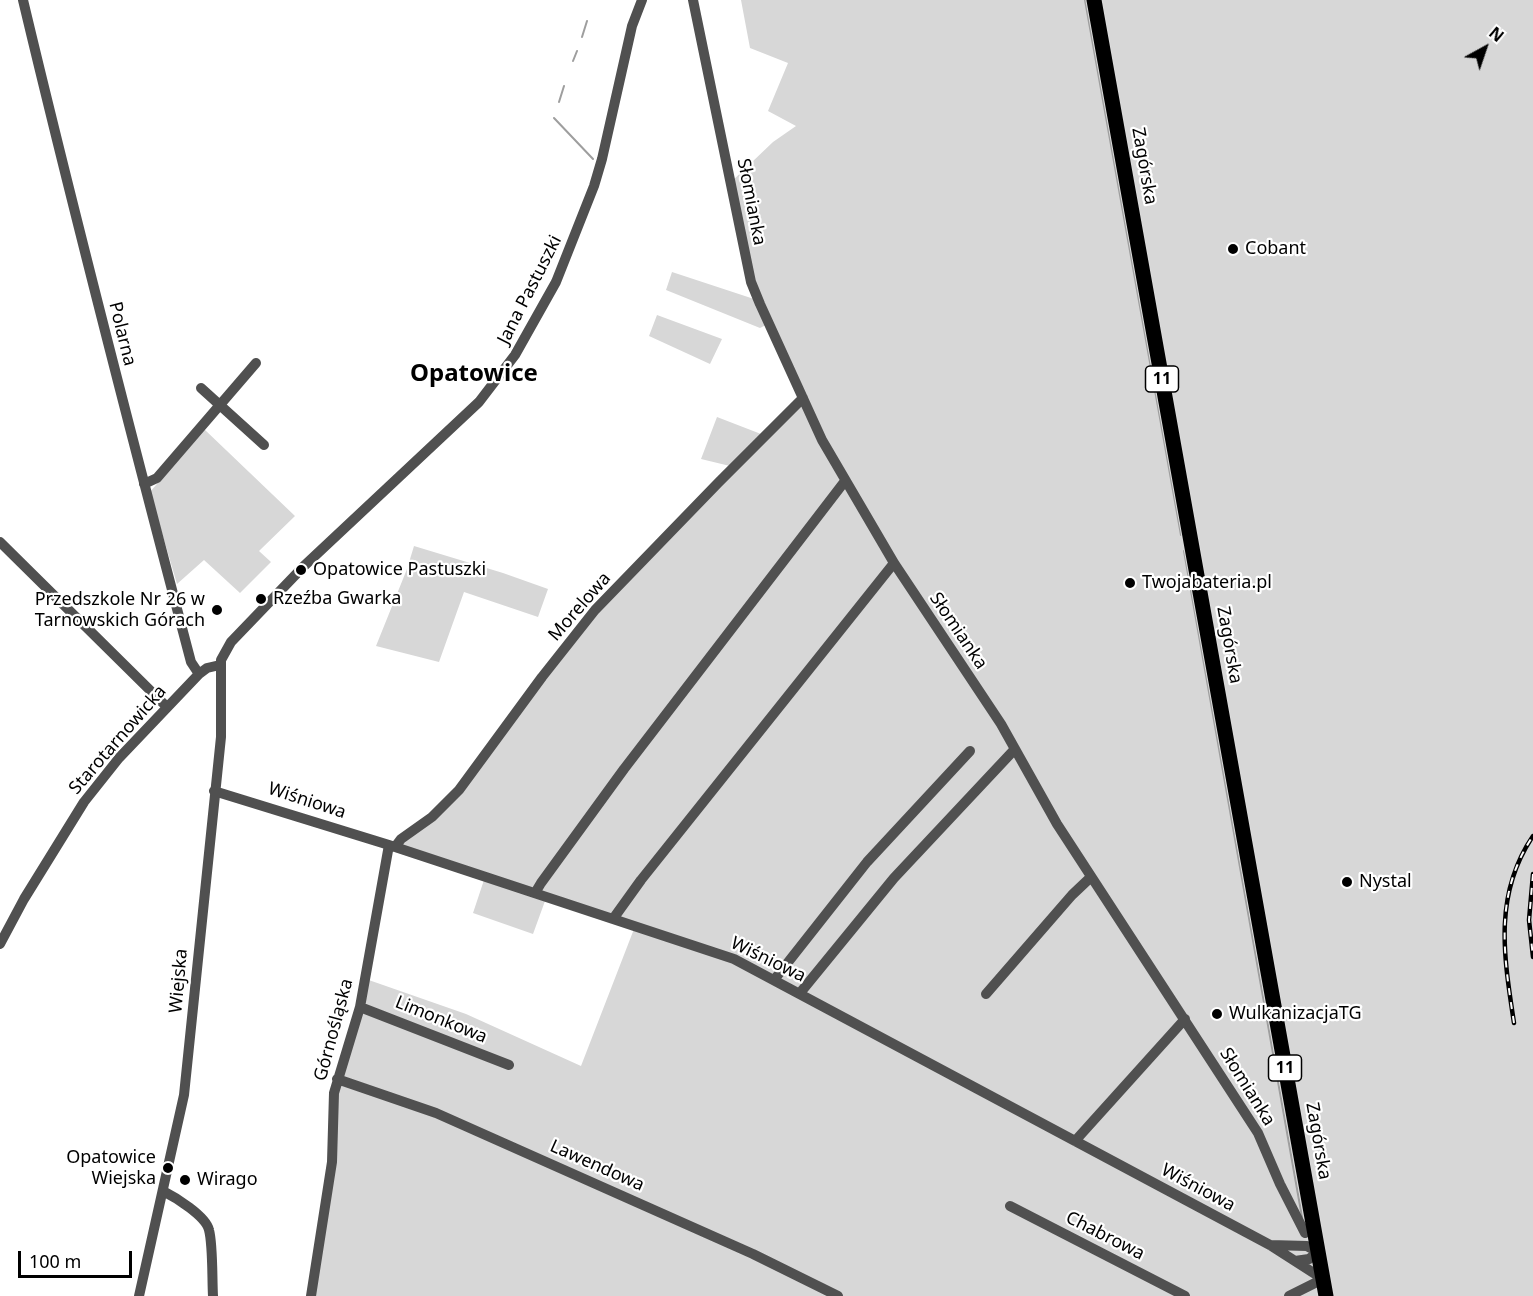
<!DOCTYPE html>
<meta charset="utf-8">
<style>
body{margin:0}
#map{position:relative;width:1533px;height:1296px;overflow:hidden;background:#fff;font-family:"Noto Sans",sans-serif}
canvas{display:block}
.north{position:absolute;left:1455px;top:18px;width:60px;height:60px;-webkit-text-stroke:4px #fff;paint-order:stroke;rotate:40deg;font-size:16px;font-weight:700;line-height:24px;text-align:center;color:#000}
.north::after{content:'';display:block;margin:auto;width:21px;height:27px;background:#000;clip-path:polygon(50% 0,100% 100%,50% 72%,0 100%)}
.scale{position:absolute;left:18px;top:1251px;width:114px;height:27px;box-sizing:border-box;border:3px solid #000;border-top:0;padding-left:8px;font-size:18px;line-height:21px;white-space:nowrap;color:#000;-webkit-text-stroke:4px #fff;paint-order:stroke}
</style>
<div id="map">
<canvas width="1533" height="1296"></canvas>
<div class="north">N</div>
<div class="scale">100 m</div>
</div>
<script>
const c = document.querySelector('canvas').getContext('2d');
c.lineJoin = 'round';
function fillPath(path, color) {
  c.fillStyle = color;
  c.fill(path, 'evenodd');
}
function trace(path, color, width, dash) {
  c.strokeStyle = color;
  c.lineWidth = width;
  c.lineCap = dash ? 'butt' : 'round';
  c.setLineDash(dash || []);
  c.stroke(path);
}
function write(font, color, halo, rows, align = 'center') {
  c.font = font + ' "Noto Sans",sans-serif';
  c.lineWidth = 4.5;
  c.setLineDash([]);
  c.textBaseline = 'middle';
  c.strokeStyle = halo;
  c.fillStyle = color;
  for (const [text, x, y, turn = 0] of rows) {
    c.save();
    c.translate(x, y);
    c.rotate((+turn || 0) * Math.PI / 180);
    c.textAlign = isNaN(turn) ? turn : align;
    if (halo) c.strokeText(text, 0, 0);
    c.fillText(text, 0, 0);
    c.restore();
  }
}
const green = new Path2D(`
 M741,0H1533V1296H308L326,1191L332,1106L363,978L466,1014L581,1066L634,929L386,849L455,792L583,623L799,400L761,304L730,183L773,142L796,126L768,111L788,63L750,48Z
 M672,272L754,299L766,325L760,328L666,290Z
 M657,315L722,339L710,364L649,336Z
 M717,417L761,434L730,466L701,459Z
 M204,429L295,516L259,551L271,562L240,593L204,560L177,584L150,492Z
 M414,546L503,573L548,589L538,617L464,592L439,662L376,646L407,569Z
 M484,880L545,901L533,934L473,913Z`);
const stream = new Path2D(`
 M1085,0L1181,535
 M582,37L587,21
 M573,61L577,51
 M559,102L564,86
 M554,118L593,159
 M1184,551L1302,1217`);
const minor = new Path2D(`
 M23,0C76,222 133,442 191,662L199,674
 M693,0L751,282L760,304L822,440L894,563L1001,724L1057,824L1258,1133L1280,1184L1305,1233
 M201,388L264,445
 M144,484L157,478L256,363
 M0,542L167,707
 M214,791L389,845L734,959L1270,1245L1323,1279L1289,1296
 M395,847L401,839L432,817L459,790L542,677L595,610L718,483L803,398
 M535,893L541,883L624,769L845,481
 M613,919L641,880L894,563
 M0,944L24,899L84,802L119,758L199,674L207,668L220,665
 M774,980L867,862L970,751
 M800,993L894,878L1015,749
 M986,994L1072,895L1091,877
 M360,1007L509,1065
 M337,1079L436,1113L753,1254L838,1296
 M1075,1141L1185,1019
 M163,1191C175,1197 206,1216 209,1230C213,1245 212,1279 213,1296
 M1010,1206L1185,1296
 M1270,1245L1307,1246L1318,1252L1309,1259L1295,1261
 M139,1296L184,1095L221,737V660L231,642L304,566L479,402L515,355L556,282L594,186L602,159L632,26L642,0
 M311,1296L332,1162L334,1093L360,1007L389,845`);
const highway = new Path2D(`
 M1094,0L1326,1296`);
const rail = new Path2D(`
 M1533,874L1529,920L1533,957
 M1514,1023C1504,957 1493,895 1533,836`);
const markers = [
 [1233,249,6,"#000"],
 [301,570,6,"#000"],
 [1130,583,6,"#000"],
 [261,599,6,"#000"],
 [217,610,6,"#000"],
 [1347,882,6,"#000"],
 [1217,1014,6,"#000"],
 [168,1168,6,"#000"],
 [185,1180,6,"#000"]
];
const shields = [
 [1162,379,33],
 [1285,1068,33]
];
const shieldNames = [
 ["11",1162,379],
 ["11",1285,1068]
];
const streetNames = [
 ["Zagórska",1144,166,80],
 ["Słomianka",751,202,79],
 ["Jana Pastuszki",530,290,-63],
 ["Polarna",122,334,76],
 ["Morelowa",580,607,-49],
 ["Słomianka",958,631,56],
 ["Zagórska",1229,645,80],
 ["Starotarnowicka",118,740,-49],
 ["Wiśniowa",307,801,18],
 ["Wiśniowa",768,960,26],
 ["Wiejska",179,981,-85],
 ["Limonkowa",441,1020,22],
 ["Górnośląska",334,1030,-75],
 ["Słomianka",1247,1087,58],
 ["Zagórska",1318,1141,80],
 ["Lawendowa",597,1166,24],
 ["Wiśniowa",1198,1188,28],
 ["Chabrowa",1105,1236,27]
];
const poiNames = [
 ["Cobant",1245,249],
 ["Opatowice Pastuszki",313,570],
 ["Twojabateria.pl",1142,583],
 ["Rzeźba Gwarka",273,599],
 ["Przedszkole Nr 26 w",205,600,"right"],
 ["Tarnowskich Górach",205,621,"right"],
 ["Nystal",1359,882],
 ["WulkanizacjaTG",1229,1014],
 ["Opatowice",156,1158,"right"],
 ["Wiejska",156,1179,"right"],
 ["Wirago",197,1180]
];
const districtNames = [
 ["Opatowice",474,374]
];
fillPath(green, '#d7d7d7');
trace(stream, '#9e9e9e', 2);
trace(highway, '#dbdbdb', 17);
trace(minor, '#505050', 10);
trace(highway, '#000', 15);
trace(rail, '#000', 4.5);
trace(rail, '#fff', 2, [7]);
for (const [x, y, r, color] of markers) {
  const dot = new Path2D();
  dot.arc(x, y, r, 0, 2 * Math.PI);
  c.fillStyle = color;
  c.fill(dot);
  trace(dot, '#fff', 2);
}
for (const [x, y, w] of shields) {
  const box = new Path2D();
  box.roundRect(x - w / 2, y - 13, w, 26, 4.5);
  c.fillStyle = '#fff';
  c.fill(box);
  trace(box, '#000', 1.5);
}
write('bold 16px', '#000', null, shieldNames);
write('18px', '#000', '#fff', streetNames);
write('18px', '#000', '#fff', poiNames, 'left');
write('bold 24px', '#000', '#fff', districtNames);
</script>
